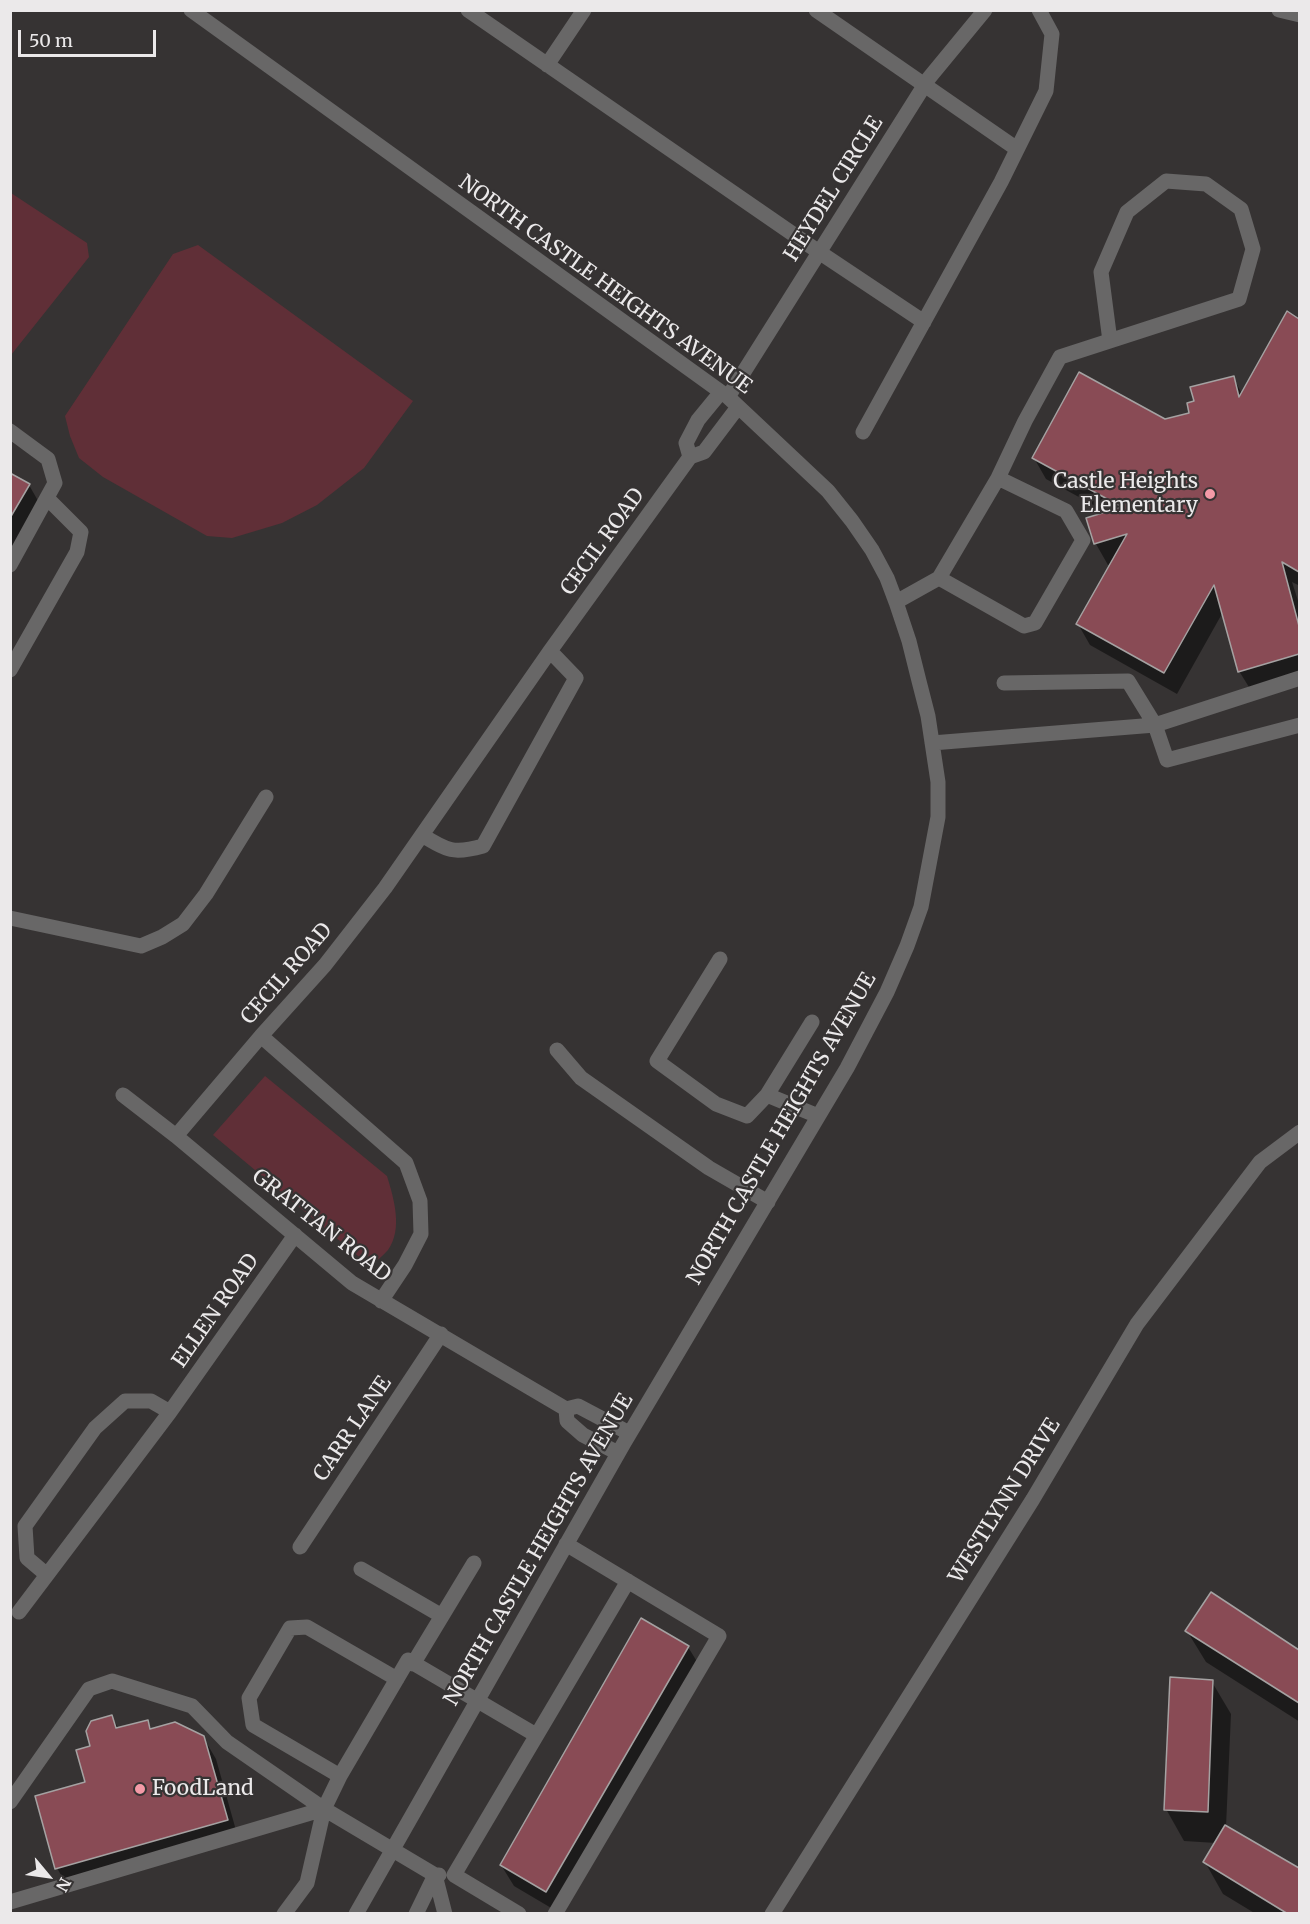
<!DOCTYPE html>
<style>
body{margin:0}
#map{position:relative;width:1310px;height:1924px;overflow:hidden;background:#363333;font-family:Merriweather,serif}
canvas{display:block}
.frame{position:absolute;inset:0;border:12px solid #ebe9ea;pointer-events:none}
.north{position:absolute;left:18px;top:1846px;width:60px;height:60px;-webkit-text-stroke:4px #363333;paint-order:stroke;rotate:119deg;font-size:16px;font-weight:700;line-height:24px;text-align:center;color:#ebe9ea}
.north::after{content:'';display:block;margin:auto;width:21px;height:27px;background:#ebe9ea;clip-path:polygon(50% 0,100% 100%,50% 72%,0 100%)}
.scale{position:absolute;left:18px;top:30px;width:138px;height:27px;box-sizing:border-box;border:3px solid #ebe9ea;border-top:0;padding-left:8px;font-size:18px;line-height:21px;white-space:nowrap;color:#ebe9ea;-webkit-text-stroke:4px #363333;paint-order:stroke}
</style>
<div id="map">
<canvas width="1310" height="1924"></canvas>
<div class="frame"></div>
<div class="north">N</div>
<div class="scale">50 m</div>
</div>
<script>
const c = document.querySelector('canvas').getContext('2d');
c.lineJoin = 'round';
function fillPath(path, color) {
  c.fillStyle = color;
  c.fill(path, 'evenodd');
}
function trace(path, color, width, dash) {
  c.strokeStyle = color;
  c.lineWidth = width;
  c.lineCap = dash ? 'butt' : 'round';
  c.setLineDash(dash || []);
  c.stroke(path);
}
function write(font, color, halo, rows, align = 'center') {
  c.font = font + ' Merriweather,serif';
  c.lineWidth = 4.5;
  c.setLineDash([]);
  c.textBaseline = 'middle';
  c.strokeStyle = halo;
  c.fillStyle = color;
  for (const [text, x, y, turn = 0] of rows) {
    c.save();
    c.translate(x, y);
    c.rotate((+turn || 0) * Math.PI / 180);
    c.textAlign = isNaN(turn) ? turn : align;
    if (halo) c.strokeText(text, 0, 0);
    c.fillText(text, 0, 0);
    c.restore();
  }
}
const green = new Path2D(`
 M11,193L87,243L89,257L11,355Z
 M198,245L413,401L364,468L317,505L282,523L232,538L207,536L103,477L79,458L70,436L65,416L173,254Z
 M265,1076L387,1176C394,1199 403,1229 388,1250C383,1256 376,1261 370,1266L213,1135Z`);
const shadow = new Path2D(`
 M1287,313L1300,320V586L1292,582L1300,607V679L1252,692L1239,671L1223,612L1177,694L1090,645L1078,624L1112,564L1108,565L1096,544L1088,519L1108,513L1046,479L1034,458L1191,414L1195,402L1233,377L1242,394Z
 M10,475L29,485L41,506L10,561Z
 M1212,1594L1300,1652V1722L1206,1662L1187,1631Z
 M688,1647L701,1668L558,1912L514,1886L501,1865Z
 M1212,1682L1231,1714L1226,1827L1300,1870V1914H1256L1223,1894L1205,1862L1216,1843L1184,1841L1166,1809Z
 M112,1717L119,1729L147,1721L152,1730L203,1737L216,1759L239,1841L69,1889L57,1868L87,1783L92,1747Z`);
const building = new Path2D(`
 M1287,311L1299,319V572L1282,562L1299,626V654L1238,672L1214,585L1164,673L1076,624L1127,534L1094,544L1086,518L1122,507L1032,458L1079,372L1165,419L1189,413L1187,403L1194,401L1190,387L1234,376L1239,397Z
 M10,473L30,484L10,518Z
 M1211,1592L1299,1650V1703L1185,1631Z
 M641,1618L689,1646L546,1892L500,1865Z
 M1170,1677L1213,1680L1208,1812L1164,1810Z
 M112,1715L116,1728L148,1720L150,1729L175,1722L204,1736L228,1820L55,1869L35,1796L85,1782L76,1750L90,1746L86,1731L91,1721Z
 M1225,1825L1299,1868V1914H1288L1203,1862Z`);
const minor = new Path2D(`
 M191,10L728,397L828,491L852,521L872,550L887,578L896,602L909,641L919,681L928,716L938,782V817L921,907L907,946L887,992L847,1068L624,1443L356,1914
 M468,10L819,252L924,322
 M816,10L1017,149
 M1279,10L1300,15
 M547,65L584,10
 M728,397L929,78L985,10
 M10,431L48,459L55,483L10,565
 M863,432L1001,182L1046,91L1052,34L1039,10
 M690,457L686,443L698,420L721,392
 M690,457L704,452L738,407
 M998,478L1025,421L1060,357L1239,299L1253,249L1241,209L1206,184L1166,181L1127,212L1101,272L1110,341
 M896,602L939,578L1024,626L1035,623L1083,540L1066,511L998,478L939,578
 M10,670L77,552L81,532L47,498
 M1004,683L1128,681L1155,725L1167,760L1300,725
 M932,743L1155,725L1300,678
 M422,835C447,851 454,854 483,846L576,678L550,651
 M10,918L141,946L162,937L183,924L206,894L266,797
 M720,959L657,1061L716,1104L747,1116L767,1095L818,1116
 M261,1036L406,1163L420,1201L421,1234L405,1265L381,1301
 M557,1050L581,1078L709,1168L768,1202
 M123,1095L176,1136L352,1283L566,1409
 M767,1095L812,1022
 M176,1136L261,1036L325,965L385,888L550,651L690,457
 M566,1409L567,1421L583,1435L618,1453
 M566,1409L578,1406L629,1433
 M300,1547L441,1334
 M361,1569L442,1616
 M47,1575L27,1558L25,1526L95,1428L125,1401H151L170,1412
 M19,1612L170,1412L295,1235
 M413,1664L474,1563
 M340,1776L253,1725L249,1698L290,1628L307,1627L397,1679
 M10,1802L89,1689L112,1681L192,1706L227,1742L324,1809L435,1875L416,1914
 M439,1875H435L445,1914
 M10,1902L324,1809
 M284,1914L307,1883L324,1809L340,1776L408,1660L536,1735
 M519,1914L454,1875L628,1581
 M555,1914L719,1636L566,1544
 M772,1914L1033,1499L1137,1324L1260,1162L1300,1132`);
const markers = [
 [1210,494,6,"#f39aa7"],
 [140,1789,6,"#f39aa7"]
];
const streetNames = [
 ["HEYDEL CIRCLE",834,189,-58],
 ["NORTH CASTLE HEIGHTS AVENUE",605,285,36],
 ["CECIL ROAD",603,542,-54],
 ["CECIL ROAD",287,974,-49],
 ["NORTH CASTLE HEIGHTS AVENUE",782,1129,-60],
 ["GRATTAN ROAD",321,1226,38],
 ["ELLEN ROAD",216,1311,-55],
 ["CARR LANE",353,1429,-56],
 ["WESTLYNN DRIVE",1005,1501,-58],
 ["NORTH CASTLE HEIGHTS AVENUE",539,1550,-60]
];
const poiNames = [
 ["Castle Heights",1198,482],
 ["Elementary",1198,506],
 ["FoodLand",152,1789,"left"]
];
fillPath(green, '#602f37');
fillPath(shadow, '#0007');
fillPath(building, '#894b55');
trace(building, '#a5a2a2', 1.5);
trace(minor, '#686767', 15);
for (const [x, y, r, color] of markers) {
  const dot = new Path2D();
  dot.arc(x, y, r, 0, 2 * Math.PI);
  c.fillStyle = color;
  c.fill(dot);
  trace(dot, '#363333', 2);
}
write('21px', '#ebe9ea', '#363333', streetNames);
write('21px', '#ebe9ea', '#363333', poiNames, 'right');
</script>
